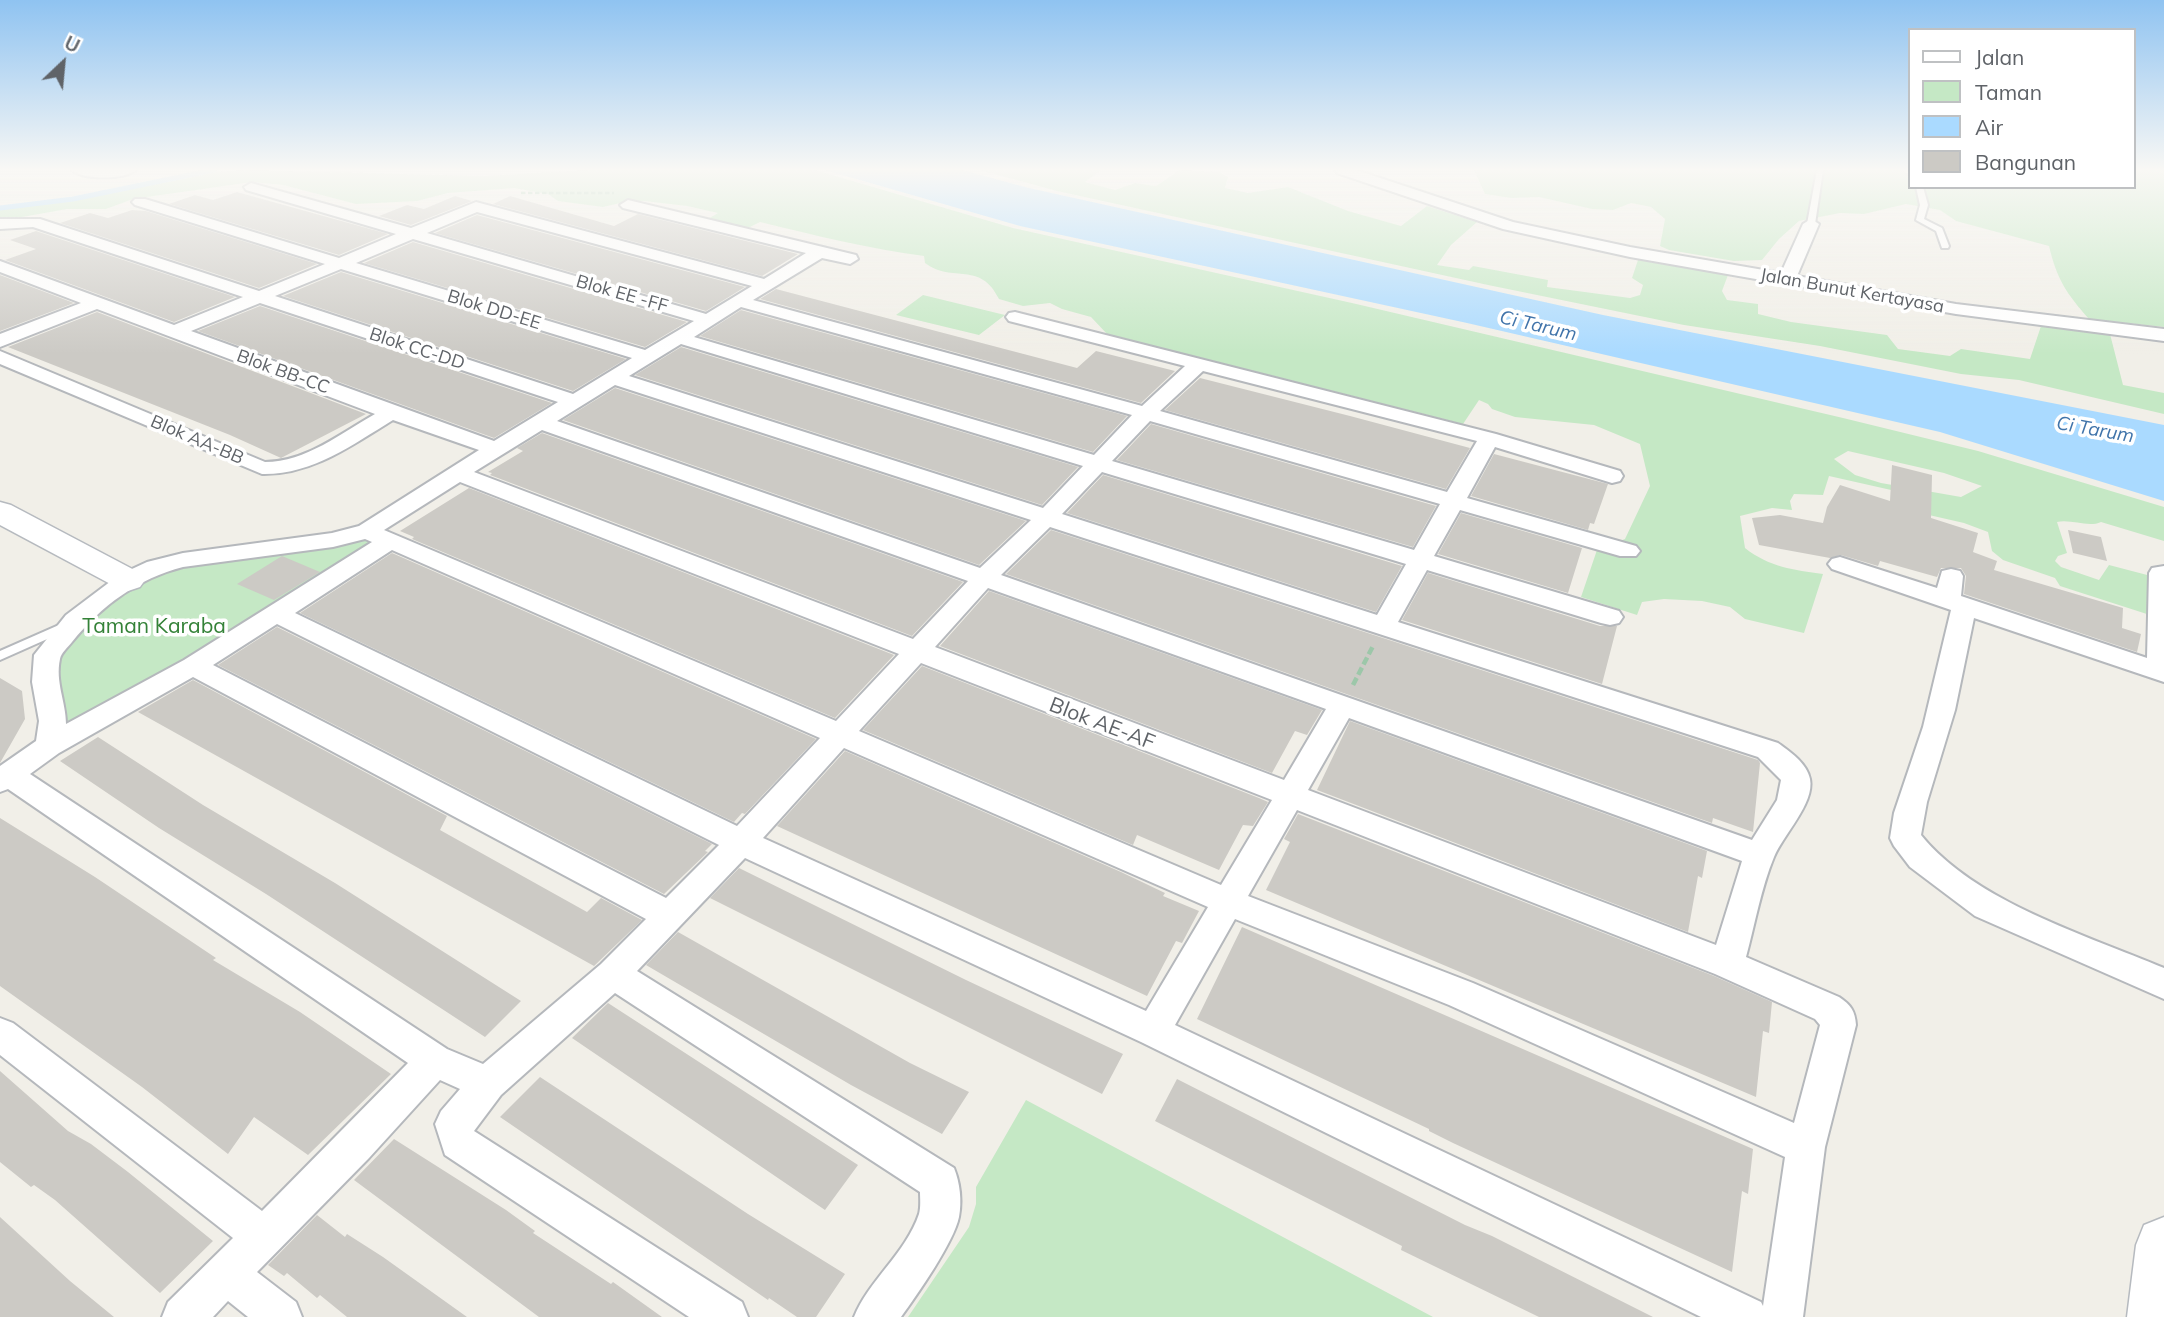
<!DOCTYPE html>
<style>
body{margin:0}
#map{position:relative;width:2164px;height:1317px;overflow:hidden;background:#f1efe8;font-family:Mulish,sans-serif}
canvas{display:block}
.legend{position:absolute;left:1908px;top:28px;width:228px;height:161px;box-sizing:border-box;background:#fff;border:2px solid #bfc1c3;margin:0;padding:9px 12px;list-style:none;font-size:21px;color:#5f6368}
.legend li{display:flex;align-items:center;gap:14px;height:35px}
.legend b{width:35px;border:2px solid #bfc1c3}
.north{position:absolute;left:28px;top:28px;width:70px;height:70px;-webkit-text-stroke:5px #fff;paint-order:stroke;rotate:26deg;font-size:19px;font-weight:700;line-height:28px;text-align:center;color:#5f6368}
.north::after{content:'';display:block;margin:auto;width:24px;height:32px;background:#5f6368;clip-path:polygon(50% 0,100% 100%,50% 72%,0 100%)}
</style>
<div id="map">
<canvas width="2164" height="1317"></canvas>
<ul class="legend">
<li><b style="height:9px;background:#fff"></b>Jalan</li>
<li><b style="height:19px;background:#c5e8c5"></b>Taman</li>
<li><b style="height:19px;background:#aadaff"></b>Air</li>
<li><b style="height:19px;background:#cccac5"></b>Bangunan</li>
</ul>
<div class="north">U</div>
</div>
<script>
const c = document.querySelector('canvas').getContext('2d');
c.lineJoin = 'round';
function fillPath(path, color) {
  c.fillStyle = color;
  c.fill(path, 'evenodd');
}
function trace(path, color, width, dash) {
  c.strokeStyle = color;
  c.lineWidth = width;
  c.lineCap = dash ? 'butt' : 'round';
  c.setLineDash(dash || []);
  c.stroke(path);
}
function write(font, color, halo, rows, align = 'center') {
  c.font = font + ' Mulish,sans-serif';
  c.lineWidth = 7;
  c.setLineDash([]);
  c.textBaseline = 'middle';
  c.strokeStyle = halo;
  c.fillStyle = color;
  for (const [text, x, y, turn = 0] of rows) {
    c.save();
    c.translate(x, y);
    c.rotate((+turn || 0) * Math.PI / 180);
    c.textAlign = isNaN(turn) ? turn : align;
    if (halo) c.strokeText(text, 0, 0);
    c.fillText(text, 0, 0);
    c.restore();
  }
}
const green = new Path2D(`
 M244,170L484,176L588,170H815L1013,228L1352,303L1843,418L1978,451L2164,507V541L2101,522C2088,528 2072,519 2057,522L2067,553L2058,556L2055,561L2061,567L2099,580L2109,565L2151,576L2153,616L2060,586L2055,578L2003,560L1992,551L1988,532L1964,523L1929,515L1900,492L1829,476L1823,495L1794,494L1790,501L1792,510L1772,508L1740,516L1745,548C1769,567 1794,570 1823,574L1804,633L1745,619L1730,607L1702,601L1664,599L1642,602L1637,615L1581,597L1597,550L1625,539L1650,486L1640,444L1594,425L1515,417L1492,409L1488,404L1479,400L1463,424L1107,334L1091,317L1062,309L1050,303L1023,306L999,299C980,260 953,284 925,263L924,256C869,249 814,235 760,222L748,228L708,219L718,213L687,206L644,201L625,202L603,207L558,201L548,194L514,188L448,193L417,201L356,204L283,185L252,182L133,199L106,209H67L0,221V210L76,200L217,172ZM1848,451L1944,473L1982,486L1961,497L1881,483L1855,475L1834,459Z
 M980,170H1101L1085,182L1115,190L1135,183L1156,186L1180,170L1219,172L1228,177L1225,188L1248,193L1288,187L1348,211L1401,226L1427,206L1477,222L1451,245L1437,265L1469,270L1473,266L1548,280L1547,287L1630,298L1640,295L1643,285L1632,278L1638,260L1728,275L1722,291L1727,300L1758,304V314L1791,322L1887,335L1898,349L1950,356L1961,349L2030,359L2041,326L2110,334L2123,385L2164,393V414L2019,380L1961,374L1820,346L1684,325L1488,285L1057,191Z
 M1474,170H1910V187H2134V170H2164V327L2089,319C2067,294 2057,280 2049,246L1956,221L1940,210L1906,204L1864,214L1840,213L1799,221L1779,239L1762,260L1734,261L1669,250L1660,246L1665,219L1651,207L1631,203L1613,210L1592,209L1539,197L1511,198L1485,194Z
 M923,295L1005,315L979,335L896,315Z
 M350,536L390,541L49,746L45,682L75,621L155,567Z
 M1026,1100L1433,1317H908L969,1227L976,1204V1187Z`);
const water = new Path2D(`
 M825,170H962L1029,188L1603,315L2164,425V501L1940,432L1467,323L1020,226Z`);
const stream = new Path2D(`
 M0,208L73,199L214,170`);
const building = new Path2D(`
 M237,192L356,225L388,234L339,255L169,204L195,195L213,200Z
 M455,196L472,201L411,225L379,216L407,205L424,209Z
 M510,196L614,226L638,214L798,254L762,276L493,204Z
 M132,210L146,211L317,264L259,288L60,223L90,213L108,218Z
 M477,215L745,287L706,311L435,233Z
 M36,231L235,297L174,322L5,260L36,249L10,240Z
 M413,242L687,322L645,347L364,263Z
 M341,272L626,359L573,391L283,296Z
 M0,275L74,303L0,331Z
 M776,289L1077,368L1096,351L1175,371L1141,403L760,299Z
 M260,306L552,403L494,438L198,331Z
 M741,310L1127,416L1093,452L700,336Z
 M97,312L366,414L281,458L230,435L8,347Z
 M681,347L1078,467L1042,505L635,375Z
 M1200,378L1350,416L1470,448L1446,489L1165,410Z
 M615,388L1026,521L979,565L563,420Z
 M1151,424L1436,506L1413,547L1117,460Z
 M542,433L963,582L912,636L490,475L492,473L488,472L523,451L517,448Z
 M1494,454L1608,484L1594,524L1590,523L1588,530L1471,496Z
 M1892,465L1932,475L1931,518L1978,533L1973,552L1997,561L1994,570L2123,608L2122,628L2141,634L2137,652L1964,594L1966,576L1961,568H1941L1937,577L1880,561L1878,566L1841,555L1830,558L1759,545L1752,518L1780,515L1823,523L1827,507L1840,485L1890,501Z
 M1103,475L1402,566L1376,612L1067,513Z
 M469,488L894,655L835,718L412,539L414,537L400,531Z
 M1461,513L1582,548L1568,593L1438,554Z
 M1051,530L1758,760L1760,763L1753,832L1713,818L1712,823L1006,574Z
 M2068,530L2101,537L2107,561L2073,553Z
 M392,553L816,739L745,814L742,813L734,822L300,613Z
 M282,556L320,572L274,600L237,584Z
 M1428,573L1600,626H1617L1602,684L1402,620Z
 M989,591L1322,710L1307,735L1295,731L1272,773L940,646Z
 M277,627L712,844L705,851L708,852L664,894L218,665Z
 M922,666L1259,798L1268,802L1253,826L1243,825L1219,870L1137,835L1133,845L863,730Z
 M0,678L22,691L25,719L0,763Z
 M193,680L447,816L440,830L587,912L601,898L642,920L594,966L138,712Z
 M1350,721L1707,851L1702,878L1698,876L1688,932L1317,790Z
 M98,737L203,805L335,883L521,1001L485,1037L266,894L159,828L60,761Z
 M845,751L1121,872L1165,893L1163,896L1199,911L1182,943L1176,941L1147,996L777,826Z
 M1298,814L1714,976L1772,1002L1769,1033L1763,1031L1756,1097L1266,890L1290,842L1284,839Z
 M0,818L95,877L216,958L213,960L300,1012L391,1074L308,1155L254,1117L228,1154L142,1087L0,986Z
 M739,868L966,980L1123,1054L1102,1094L710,898Z
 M1242,927L1753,1149L1748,1194L1742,1191L1732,1272L1453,1143L1429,1131V1129L1197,1019Z
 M678,932L910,1063L969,1092L942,1134L851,1085L646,965Z
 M608,1003L858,1165L825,1210L572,1038Z
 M0,1071L68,1131L91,1144L128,1172L213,1241L160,1293L55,1200L34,1185L31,1187L0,1162Z
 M540,1077L748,1214L845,1274L816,1317H797L769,1298L768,1300L500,1117Z
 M1177,1079L1465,1225L1492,1236L1653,1317H1539L1401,1250L1402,1246L1155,1121Z
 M394,1139L506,1210L535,1231L533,1233L611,1284L613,1282L662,1317H539L354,1180Z
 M317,1215L345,1237L347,1234L383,1257L467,1317H347L320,1295L317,1298L287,1273L284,1276L268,1265Z
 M0,1217L70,1281L114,1317H0Z`);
const pathFar1 = new Path2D(`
 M521,193H614`);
const path = new Path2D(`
 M1353,685L1373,646`);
const lane = new Path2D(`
 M1817,170H1823L1815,224L1811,226L1807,224Z
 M1902,170H1910V175Z
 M1916,187H1923L1928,205L1924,219L1942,228L1949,246L1948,248H1942L1936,231L1916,220L1920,205Z
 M68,621L74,625L72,628L0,660V651Z`);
const street = new Path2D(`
 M72,170H136C124,180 83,180 72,170Z
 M1335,170H1356L1513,222L1630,247L1781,273L1803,224L1811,219L1819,224L1797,276L1956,304L2164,329V341L1956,314L1630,257L1503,229L1337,173Z
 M251,183L411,228L476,202L764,279L806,253L623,208L620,205L628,200L856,255L858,259L850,264L822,258L753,300L1142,406L1185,366L1009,321L1006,317L1009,313L1015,312L1496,434L1620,471L1623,476L1620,481L1612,483L1495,447L1467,498L1636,546L1640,551L1636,556H1620L1460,510L1434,556L1619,611L1623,617L1619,623L1610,625L1601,623L1427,570L1398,622L1778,743C1789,751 1807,763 1810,779C1815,803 1783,835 1774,857C1761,888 1755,924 1746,957L1839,997C1851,1005 1855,1011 1856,1025L1825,1147L1803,1317H1701L1141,1042L745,858L637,971L954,1168C960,1183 962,1201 959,1217C954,1242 917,1295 901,1317H854C869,1280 906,1253 919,1214C921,1207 920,1198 920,1192L615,993L501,1095L474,1131L742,1302L748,1317H689L445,1155L435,1124L441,1111L460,1089L440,1080L369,1158L257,1272L296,1302L302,1317H248L228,1301L213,1317H162L168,1302L233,1238L0,1055V1018L13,1023L262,1211L408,1063L8,789L0,792V766L36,741L39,721L32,682L34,655L66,615L119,575L147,562L183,553L332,533L359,526L479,450L393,420C352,445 312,475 262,474L0,364V351L265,462C306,462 341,433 375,414L97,309L0,347V334L81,303L0,272V261L174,325L243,297L33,227L0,229V219H40L259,291L325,264L135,205L132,202L135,199H145L339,258L396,234L246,190L244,187ZM477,212L752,286L706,314L427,233ZM413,239L694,321L645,350L356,263ZM341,269L632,358L573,394L275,296ZM260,303L558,402L494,441L191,331ZM741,307L1132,415L1094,455L694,337ZM681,344L1083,466L1043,508L629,376ZM1203,371L1477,441L1447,492L1160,411ZM615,385L1031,520L980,568L557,421ZM1150,421L1440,504L1414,550L1112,461ZM542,430L968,581L913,639L474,472ZM1102,472L1406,564L1377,615L1062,514ZM460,482L899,654L836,721L384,530ZM1050,527L1758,757L1781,780L1777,800L1752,840L1001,575ZM365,539L372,542L184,660L66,724C66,702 55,682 60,659C61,653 68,647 72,642C101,606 139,578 183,567L333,547ZM392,550L820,738L737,826L295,613ZM988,588L1326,709L1284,780L935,647ZM277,624L719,845L666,898L213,665ZM921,663L1272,800L1221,885L859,731ZM193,677L646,919L601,964L483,1064L447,1049L30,774L59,753ZM1349,718L1742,861L1716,945L1308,790ZM844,748L1208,907L1146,1011L763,838ZM1297,810L1715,974L1815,1019L1820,1025L1794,1123L1473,983L1248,896ZM1235,919L1449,1005L1785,1157L1763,1306L1761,1302L1175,1025Z
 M1840,557L1937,588L1942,571L1951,569L1960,571L1963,576L1961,596L2147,658L2149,573L2152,568L2164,566V682L1974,618L1955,710L1927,802L1921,835C1975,902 2086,935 2164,968V999L1975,916L1910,867L1894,846L1890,838L1894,813L1923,727L1951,610L1832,569L1828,564L1832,559Z`);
const secondary = new Path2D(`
 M0,502L11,505L140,573L145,580L140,587L128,591L116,587L0,525Z
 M2164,1217V1317H2127L2136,1245L2144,1225Z`);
const farStreetnames = [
 ["Jalan Bunut Kertayasa",1852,291,10],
 ["Blok EE -FF",622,294,16],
 ["Blok DD-EE",494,310,17],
 ["Blok CC-DD",417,349,18],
 ["Blok BB-CC",283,372,20],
 ["Blok AA-BB",197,440,23]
];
const farWaternames = [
 ["Ci Tarum",1538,326,13],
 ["Ci Tarum",2095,430,10]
];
const parkNames = [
 ["Taman Karaba",154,627]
];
const streetNames = [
 ["Blok AE-AF",1102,724,21]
];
fillPath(green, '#c5e8c5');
fillPath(water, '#aadaff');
trace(stream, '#aadaff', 5);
fillPath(building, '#cccac5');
trace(lane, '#b5b8bc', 4);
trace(street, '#b5b8bc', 4);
trace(secondary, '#b6babf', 3);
trace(pathFar1, '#9cc7a9', 2.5, [4.5, 2.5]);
trace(path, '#9cc7a9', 4.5, [8, 3.5]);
fillPath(lane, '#fff');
fillPath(street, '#fff');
fillPath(secondary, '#fff');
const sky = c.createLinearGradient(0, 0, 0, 354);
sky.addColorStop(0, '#8fc3f1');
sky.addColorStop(0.48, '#f9f8f5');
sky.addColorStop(1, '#f9f8f500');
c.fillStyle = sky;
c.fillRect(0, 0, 2164, 354);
write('18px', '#5f6368', '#fff', farStreetnames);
write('italic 19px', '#4174aa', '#fff', farWaternames);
write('21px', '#348238', '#fff', parkNames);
write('21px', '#5f6368', '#fff', streetNames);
</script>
